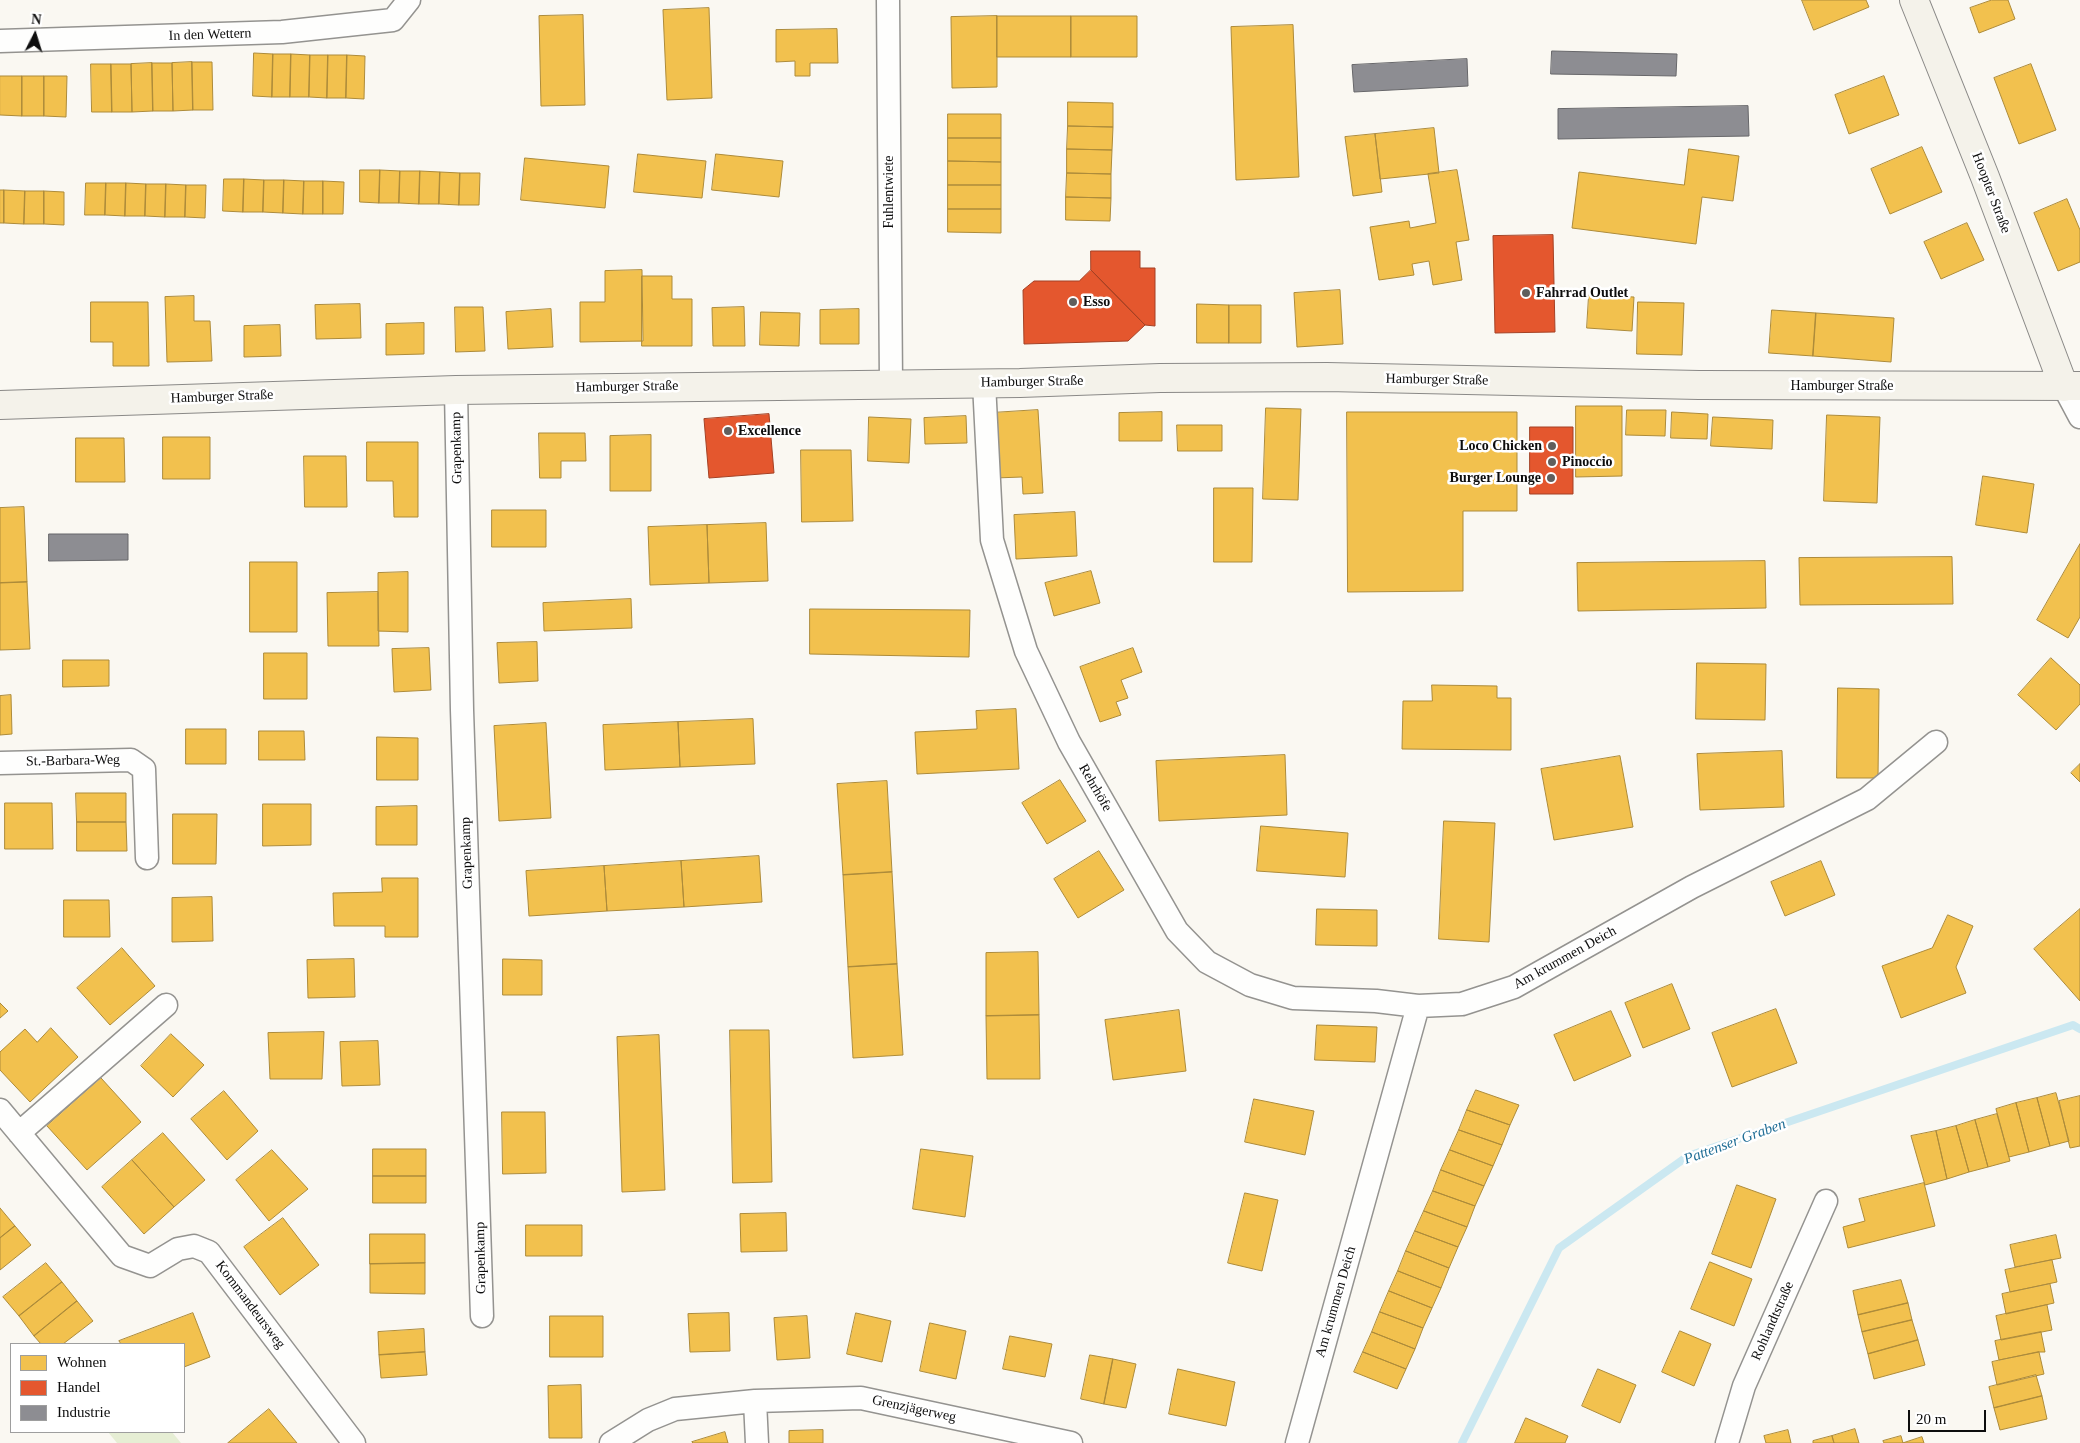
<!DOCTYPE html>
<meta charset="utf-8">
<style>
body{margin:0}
#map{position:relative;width:2080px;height:1443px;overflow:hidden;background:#faf8f2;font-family:"Times New Roman",serif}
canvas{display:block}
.legend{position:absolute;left:10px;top:1343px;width:175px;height:90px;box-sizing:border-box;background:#fff;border:1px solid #9e9e9e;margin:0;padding:6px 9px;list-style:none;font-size:15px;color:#0d0d0d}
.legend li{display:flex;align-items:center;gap:10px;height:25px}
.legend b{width:25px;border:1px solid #9e9e9e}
.north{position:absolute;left:10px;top:10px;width:50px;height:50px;-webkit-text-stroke:4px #fff;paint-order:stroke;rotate:5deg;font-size:14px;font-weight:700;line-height:20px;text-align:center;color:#0d0d0d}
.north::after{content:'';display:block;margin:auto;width:18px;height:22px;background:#0d0d0d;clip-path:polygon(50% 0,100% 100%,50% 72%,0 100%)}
.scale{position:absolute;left:1908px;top:1410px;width:78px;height:22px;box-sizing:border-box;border:2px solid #0d0d0d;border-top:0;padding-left:6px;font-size:15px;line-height:18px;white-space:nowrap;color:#0d0d0d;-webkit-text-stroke:4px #fff;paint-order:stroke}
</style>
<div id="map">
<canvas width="2080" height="1443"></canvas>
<ul class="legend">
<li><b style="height:14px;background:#f2c14e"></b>Wohnen</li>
<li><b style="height:14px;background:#e4572e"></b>Handel</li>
<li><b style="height:14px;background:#8d8d92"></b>Industrie</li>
</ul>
<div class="north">N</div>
<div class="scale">20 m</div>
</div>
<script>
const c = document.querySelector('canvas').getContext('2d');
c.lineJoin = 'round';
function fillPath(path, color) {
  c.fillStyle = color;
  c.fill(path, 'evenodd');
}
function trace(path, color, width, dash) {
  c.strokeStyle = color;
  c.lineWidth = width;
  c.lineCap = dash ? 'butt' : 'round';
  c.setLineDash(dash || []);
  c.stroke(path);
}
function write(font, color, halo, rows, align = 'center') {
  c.font = font + ' "Times New Roman",serif';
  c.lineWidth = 5;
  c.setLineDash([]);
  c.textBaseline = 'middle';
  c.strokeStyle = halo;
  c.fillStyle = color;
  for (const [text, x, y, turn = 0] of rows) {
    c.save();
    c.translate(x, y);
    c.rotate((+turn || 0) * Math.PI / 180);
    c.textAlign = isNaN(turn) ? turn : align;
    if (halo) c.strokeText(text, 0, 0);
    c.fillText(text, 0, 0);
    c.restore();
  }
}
const green = new Path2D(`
 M108,1432H172L181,1443H117Z`);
const homes = new Path2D(`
 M1802,0H1866L1869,7L1814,30Z
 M1992,0H2008L2015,19L1979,33L1970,8Z
 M709,8L712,98L667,100L663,10Z
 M583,15L585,105L541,106L539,16Z
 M997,16V87L952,88L951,17Z
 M997,16H1071V57H997Z
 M1071,16H1137V57H1071Z
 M1293,25L1299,177L1236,180L1231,27Z
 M837,29L838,63H810V76H795V61L776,62V30Z
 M254,53L273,54L272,97L253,96Z
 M273,54H291L290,97H272Z
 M291,54L310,55L309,97H290Z
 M310,55H328L327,98L309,97Z
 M328,55H347L346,98H327Z
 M347,55L365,56L364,99L346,98Z
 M192,62H212L213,110H193Z
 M192,62L193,110L173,111L172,63Z
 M152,63H172L173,111H153Z
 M152,63L153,111L132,112L131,64Z
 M91,64H111L112,112H92Z
 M111,64H131L132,112H112Z
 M2031,64L2056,130L2019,144L1994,78Z
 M0,76H22V116L0,115Z
 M22,76H44V116H22Z
 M44,76H67L66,117L44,116Z
 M1884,76L1899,115L1849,134L1835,95Z
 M1068,102L1113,103V127L1068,126Z
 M948,114H1001V138H948Z
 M1068,126L1113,127L1112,150L1067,149Z
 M1434,128L1439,173L1380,179L1375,134Z
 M1375,134L1382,192L1353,196L1345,137Z
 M948,138H1001V162L948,161Z
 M1922,147L1942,192L1890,214L1871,169Z
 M1067,149L1112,150L1111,174L1067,173Z
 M1689,149L1739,156L1733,201L1702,197L1696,244L1572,228L1579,172L1684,185Z
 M638,154L706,161L702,198L634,192Z
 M716,154L783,161L779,197L712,190Z
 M525,158L609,166L605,208L521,200Z
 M948,161L1001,162V185H948Z
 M360,170H380L379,203L360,202Z
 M380,170L400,171L399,203H379Z
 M1457,170L1469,240L1456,242L1462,280L1433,285L1429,261L1412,264L1414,275L1379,280L1370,227L1409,221L1410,228L1436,223L1428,174Z
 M400,171H420L419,204L399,203Z
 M420,171L440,172L439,204H419Z
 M440,172L460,173L459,205L439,204Z
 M460,173H480L479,205H459Z
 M1067,173L1111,174V198L1066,197Z
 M224,179H244L243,212L223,211Z
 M244,179L264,180L263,212H243Z
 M264,180H284L283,213L263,212Z
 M284,180L304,181L303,214L283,213Z
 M304,181H323V214H303Z
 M323,181L344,182L343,214H323Z
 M86,183H106L105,215H85Z
 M106,183H126L125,216L105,215Z
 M126,183L146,184L145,216H125Z
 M146,184H166L165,217L145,216Z
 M166,184L186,185L185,217H165Z
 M186,185H206L205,218L185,217Z
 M948,185H1001V209H948Z
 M0,190H4V223H0Z
 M4,190L25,191L24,224L4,223Z
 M25,191H44V224H24Z
 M44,191L64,192V225L44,224Z
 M1066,197L1111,198L1110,221L1066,220Z
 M2067,199L2080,230V262L2058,271L2034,213Z
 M948,209H1001V233L948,232Z
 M1967,223L1984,260L1941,279L1924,242Z
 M642,270L643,341L580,342V302H605V271Z
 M642,276H672V299H692V346H642Z
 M1340,290L1343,344L1297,347L1294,293Z
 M1589,295L1634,297L1632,331L1587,328Z
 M194,296V321H210L212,361L167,362L165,297Z
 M91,302H148L149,366H113V342H91Z
 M1638,302L1684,303L1682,355L1637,354Z
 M360,304L361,338L316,339L315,305Z
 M1197,304L1229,305V343H1197Z
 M1229,305H1261V343H1229Z
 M455,307H483L485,351L456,352Z
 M744,307L745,346H713L712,308Z
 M551,309L553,347L508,349L506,312Z
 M859,309V344H820V310Z
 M1772,310L1816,313L1813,356L1769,353Z
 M761,312L800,313L799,346L760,345Z
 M1816,313L1894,318L1891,362L1813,356Z
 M424,323V354L386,355V324Z
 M280,325L281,356L244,357V326Z
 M1576,406H1622V476L1576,477Z
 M1266,408L1301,409L1298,500L1263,499Z
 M1038,410L1043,493L1023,494L1022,477L995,478L991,413Z
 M1627,410H1666L1665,436L1626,435Z
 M1162,412V441H1119V413Z
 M1347,412H1517V511H1463V591L1348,592Z
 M1672,412L1708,414L1707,439L1671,438Z
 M1827,415L1880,417L1877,503L1824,501Z
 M966,416L967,443L925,444L924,418Z
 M869,417L911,419L909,463L868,461Z
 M1713,417L1773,420L1772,449L1711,446Z
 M1177,425H1222V451H1178Z
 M539,433H585L586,461H561V478H540Z
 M651,435V491H610V436Z
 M163,437H210V479H163Z
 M76,438H124L125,482H76Z
 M367,442H418V517H394L393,481H367Z
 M801,450H851L853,521L802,522Z
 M304,456H346L347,507H305Z
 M1983,476L2034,484L2027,533L1976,525Z
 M1214,488H1253L1252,562H1214Z
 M24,507L27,582L0,583V508Z
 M492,510H546V547H492Z
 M1075,512L1077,556L1016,559L1014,515Z
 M766,523L768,581L709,583L707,525Z
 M707,525L709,583L650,585L648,527Z
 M2080,544V617L2068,638L2037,620Z
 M1952,557L1953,604L1800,605L1799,558Z
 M1765,561L1766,608L1578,611L1577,563Z
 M250,562H297V632H250Z
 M1091,571L1100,603L1054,616L1045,583Z
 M408,572V632L378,631V573Z
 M27,582L30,649L0,650V583Z
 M378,592L379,646H328L327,593Z
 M631,599L632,628L544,631L543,603Z
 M810,609L970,610L969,657L810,654Z
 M537,642L538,681L499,683L497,643Z
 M429,648L431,690L394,692L392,649Z
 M1133,648L1142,672L1121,680L1128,698L1116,702L1121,715L1100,722L1080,667Z
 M264,653H307V699H264Z
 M2051,658L2080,685V704L2056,730L2018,695Z
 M63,660H109V686L63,687Z
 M1697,663L1766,664L1765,720L1696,719Z
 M1432,685L1497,686V698H1511V750L1402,749L1403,701H1432Z
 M1838,688L1879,689L1878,778H1837Z
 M11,695L12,734L0,735V696Z
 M1016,709L1019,769L917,774L915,732L977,729L976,711Z
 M753,719L755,764L680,767L678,722Z
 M678,722L680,767L605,770L603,725Z
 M546,723L551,818L499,821L494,726Z
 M186,729H226V764H186Z
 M259,731H304L305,760H259Z
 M377,737L418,738V780H377Z
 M1782,751L1784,807L1700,810L1697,754Z
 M1285,755L1287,815L1159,821L1156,761Z
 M1620,756L1633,827L1554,840L1541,769Z
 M2080,764V782L2071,773Z
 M1060,780L1086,821L1047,844L1022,803Z
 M887,781L892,872L843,875L837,784Z
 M76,793H126V822H77Z
 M5,803H52L53,849H5Z
 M263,804H311V845L263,846Z
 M417,806V845H376V807Z
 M173,814H217L216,864H173Z
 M1444,821L1495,823L1489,942L1439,939Z
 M77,822H126L127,851H77Z
 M1261,826L1348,833L1345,877L1257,871Z
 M1099,851L1124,890L1078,918L1054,879Z
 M759,856L762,902L684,907L681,861Z
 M681,861L684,907L607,911L604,866Z
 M1821,861L1835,895L1785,916L1771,882Z
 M604,866L607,911L529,916L526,871Z
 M892,872L897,964L848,967L843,875Z
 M382,878H418V937H385V926H334L333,893L382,892Z
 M212,897L213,941L172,942V898Z
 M64,900H109L110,937H64Z
 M1317,909L1377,910V946L1316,945Z
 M2080,909V1001L2034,949Z
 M1948,915L1973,926L1956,967L1966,993L1901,1018L1882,966L1932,948Z
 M122,948L155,986L110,1025L77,988Z
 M1038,952L1039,1015L986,1016V953Z
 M354,959L355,997L308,998L307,960Z
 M503,959L542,960V995H503Z
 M897,964L903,1055L853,1058L848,967Z
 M1672,984L1690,1029L1643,1048L1625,1003Z
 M0,1003L8,1011L0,1018Z
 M1776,1009L1797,1063L1732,1087L1712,1033Z
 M1179,1010L1186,1071L1113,1080L1105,1020Z
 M1611,1011L1631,1056L1574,1081L1554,1035Z
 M1039,1015L1040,1079H987L986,1016Z
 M1317,1025L1377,1027L1375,1062L1315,1060Z
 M51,1028L78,1057L30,1102L0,1070V1052L25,1029L37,1042Z
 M730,1030H769L772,1182L733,1183Z
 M324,1032L322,1079H270L268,1033Z
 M171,1034L204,1065L173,1097L141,1066Z
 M659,1035L665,1190L622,1192L617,1037Z
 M378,1041L380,1085L342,1086L340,1042Z
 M101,1078L141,1122L87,1170L47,1126Z
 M1476,1090L1519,1105L1510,1125L1467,1110Z
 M224,1091L258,1131L227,1160L191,1119Z
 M2056,1093L2069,1141L2050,1146L2037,1098Z
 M2080,1096V1146L2070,1148L2059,1101Z
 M2037,1098L2050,1146L2029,1152L2016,1103Z
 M1254,1099L1314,1111L1305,1155L1245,1142Z
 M2016,1103L2029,1152L2009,1157L1996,1109Z
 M1467,1110L1510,1125L1502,1145L1459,1130Z
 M502,1112H545L546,1173L503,1174Z
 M1997,1114L2010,1161L1988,1167L1975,1120Z
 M1975,1120L1988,1167L1969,1172L1956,1126Z
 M1956,1126L1969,1172L1947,1179L1936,1131Z
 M1459,1130L1502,1145L1493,1166L1450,1150Z
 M1936,1131L1947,1179L1925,1185L1911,1136Z
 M163,1133L205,1180L174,1207L132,1160Z
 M373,1149H426V1176H373Z
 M921,1149L973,1156L965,1217L913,1209Z
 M272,1150L308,1189L269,1221L236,1180Z
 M1450,1150L1493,1166L1484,1186L1441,1170Z
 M132,1160L174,1207L144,1234L102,1187Z
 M1441,1170L1484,1186L1475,1206L1433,1191Z
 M373,1176H426V1203H373Z
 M1924,1183L1935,1226L1848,1248L1843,1227L1865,1221L1859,1199Z
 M1737,1185L1776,1199L1751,1268L1712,1254Z
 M1433,1191L1475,1206L1467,1227L1424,1211Z
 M1245,1193L1278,1200L1262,1271L1228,1263Z
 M0,1208L15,1226L0,1238Z
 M1424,1211L1467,1227L1458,1247L1415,1231Z
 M786,1213L787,1251L741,1252L740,1214Z
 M283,1218L319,1265L280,1295L244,1247Z
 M526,1225H582V1256H526Z
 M15,1226L31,1245L0,1270V1238Z
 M1415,1231L1458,1247L1449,1268L1406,1251Z
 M370,1234H425V1263L370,1264Z
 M2056,1235L2061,1258L2015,1267L2010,1245Z
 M1406,1251L1449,1268L1441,1288L1398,1271Z
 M2052,1260L2057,1282L2010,1292L2005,1270Z
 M1710,1262L1752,1279L1734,1326L1691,1309Z
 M46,1263L62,1282L19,1316L3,1297Z
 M425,1263V1294L370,1293V1264Z
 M1398,1271L1441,1288L1432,1308L1389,1291Z
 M1901,1280L1908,1303L1858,1315L1853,1291Z
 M62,1282L77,1301L34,1336L19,1316Z
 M2050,1284L2054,1303L2006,1314L2002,1294Z
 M1389,1291L1432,1308L1423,1328L1380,1312Z
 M77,1301L93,1321L63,1344H41L34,1336Z
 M1908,1303L1912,1320L1862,1332L1858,1315Z
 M2047,1305L2052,1330L2001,1340L1996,1316Z
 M1380,1312L1423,1328L1415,1349L1372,1332Z
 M193,1313L210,1357L184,1367V1344H121L119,1341Z
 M729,1313L730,1351L690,1352L688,1314Z
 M856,1313L891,1321L882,1362L847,1354Z
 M550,1316H603V1357H550Z
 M807,1316L810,1358L777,1360L774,1318Z
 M1912,1320L1918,1340L1868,1354L1862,1332Z
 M930,1323L966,1331L956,1379L920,1371Z
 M424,1329L425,1352L379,1355L378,1332Z
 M1680,1331L1711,1344L1694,1386L1662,1372Z
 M1372,1332L1415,1349L1406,1369L1363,1352Z
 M2041,1332L2045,1352H2039L1999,1360L1995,1341Z
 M1010,1336L1052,1344L1045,1377L1003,1369Z
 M1918,1340L1925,1365L1874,1379L1868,1354Z
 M425,1352L427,1375L381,1378L379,1355Z
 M1363,1352L1406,1369L1397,1389L1354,1372Z
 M2039,1352L2044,1374L1997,1385L1992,1362Z
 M1090,1355L1113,1359L1104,1404L1081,1399Z
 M1113,1359L1136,1364L1126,1408L1104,1404Z
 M1178,1369L1235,1382L1226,1426L1169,1414Z
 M1598,1369L1636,1385L1620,1423L1582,1406Z
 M2036,1375L2042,1396L1994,1408L1989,1387Z
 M581,1385L582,1438H549L548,1386Z
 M2042,1396L2047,1419L2000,1430L1994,1408Z
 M269,1409L297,1443H228Z
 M1526,1418L1568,1436L1565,1443H1515Z
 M1855,1429L1859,1443H1834L1832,1436Z
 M823,1430V1443H789V1431Z
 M1788,1430L1791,1443H1766L1764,1436Z
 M725,1432L728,1443H693L692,1442Z
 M1832,1436L1834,1443H1813V1441Z
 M1901,1436L1903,1443H1884L1883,1441Z
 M1922,1437L1924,1443H1903Z`);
const shops = new Path2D(`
 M1553,235L1555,332L1495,333L1493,236Z
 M1091,251H1140V268H1155V326L1145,325L1091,270Z
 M1091,270L1145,325L1128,341L1024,344L1023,290L1034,281H1079Z
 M769,414L774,473L709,478L704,419Z
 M1530,427H1573V494H1530Z`);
const industry = new Path2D(`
 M1552,51L1677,54L1676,76L1551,74Z
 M1467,59L1468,86L1354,92L1352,65Z
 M1748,106L1749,136L1558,139V109Z
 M49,534H128V560L49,561Z`);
const stream = new Path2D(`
 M1462,1443L1559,1248L1688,1156L2073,1025L2080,1029`);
const street = new Path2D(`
 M888,0L891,383
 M0,41L282,32L393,20L409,0
 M984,383L992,540L1026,651L1069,742L1177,931L1207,962L1250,985L1293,998L1376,1001L1418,1006
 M2064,387L2080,417
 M456,390L462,710L482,1316
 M0,763L131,760L144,769L147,858
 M0,1110L122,1256L150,1266L178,1249L194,1246L209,1252L354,1443
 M19,1133L166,1005
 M755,1401L757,1443
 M611,1443L648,1420L675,1409L755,1401L861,1398L1071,1443
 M1297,1443L1418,1006L1462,1004L1514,987L1692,887L1867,799L1936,742
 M1727,1443L1744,1386L1826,1201`);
const secondary = new Path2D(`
 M1914,0L1985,177L2064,387
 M0,405L456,390L1020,383L1160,378L1327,377L1699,385L2080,386`);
const markers = [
 [1526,293,5,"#605f5d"],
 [1073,302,5,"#605f5d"],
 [728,431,5,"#605f5d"],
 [1552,446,5,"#605f5d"],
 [1552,462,5,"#605f5d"],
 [1551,478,5,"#605f5d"]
];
const streetNames = [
 ["In den Wettern",210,35,-2],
 ["Fuhlentwiete",889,192,-90],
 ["Hoopter Straße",1991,193,69],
 ["Hamburger Straße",1437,380,1],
 ["Hamburger Straße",1032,382,-1],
 ["Hamburger Straße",1842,386],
 ["Hamburger Straße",627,387,-1],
 ["Hamburger Straße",222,397,-2],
 ["Grapenkamp",457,448,-91],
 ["St.-Barbara-Weg",73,761,-1],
 ["Rehrhöfe",1095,788,60],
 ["Grapenkamp",467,853,-92],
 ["Am krummen Deich",1565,958,-29],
 ["Grapenkamp",481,1258,-91],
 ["Am krummen Deich",1336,1302,-74],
 ["Kommandeursweg",250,1305,53],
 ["Rohlandtstraße",1773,1321,-66],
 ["Grenzjägerweg",914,1409,12]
];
const poiNames = [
 ["Fahrrad Outlet",1536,293],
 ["Esso",1083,302],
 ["Excellence",738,431],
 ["Loco Chicken",1542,446,"right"],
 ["Pinoccio",1562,462],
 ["Burger Lounge",1541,478,"right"]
];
const waterNames = [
 ["Pattenser Graben",1735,1142,-20]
];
fillPath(green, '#e6eed4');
fillPath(homes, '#f2c14e');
trace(homes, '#ad8b3a', 1);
fillPath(shops, '#e4572e');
trace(shops, '#a44124', 1);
fillPath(industry, '#8d8d92');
trace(industry, '#67676a', 1);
trace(stream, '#cbe8f1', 8);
trace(street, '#949390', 25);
trace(secondary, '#8a8987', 30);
trace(street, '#fefefd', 22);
trace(secondary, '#f4f2ea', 28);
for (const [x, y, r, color] of markers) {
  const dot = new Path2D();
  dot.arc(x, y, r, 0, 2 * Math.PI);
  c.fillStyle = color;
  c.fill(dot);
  trace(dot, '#fff', 2);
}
write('14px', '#0d0d0d', '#fff', streetNames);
write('bold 14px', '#0d0d0d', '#fff', poiNames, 'left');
write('italic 15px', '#206e96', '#fff', waterNames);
</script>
